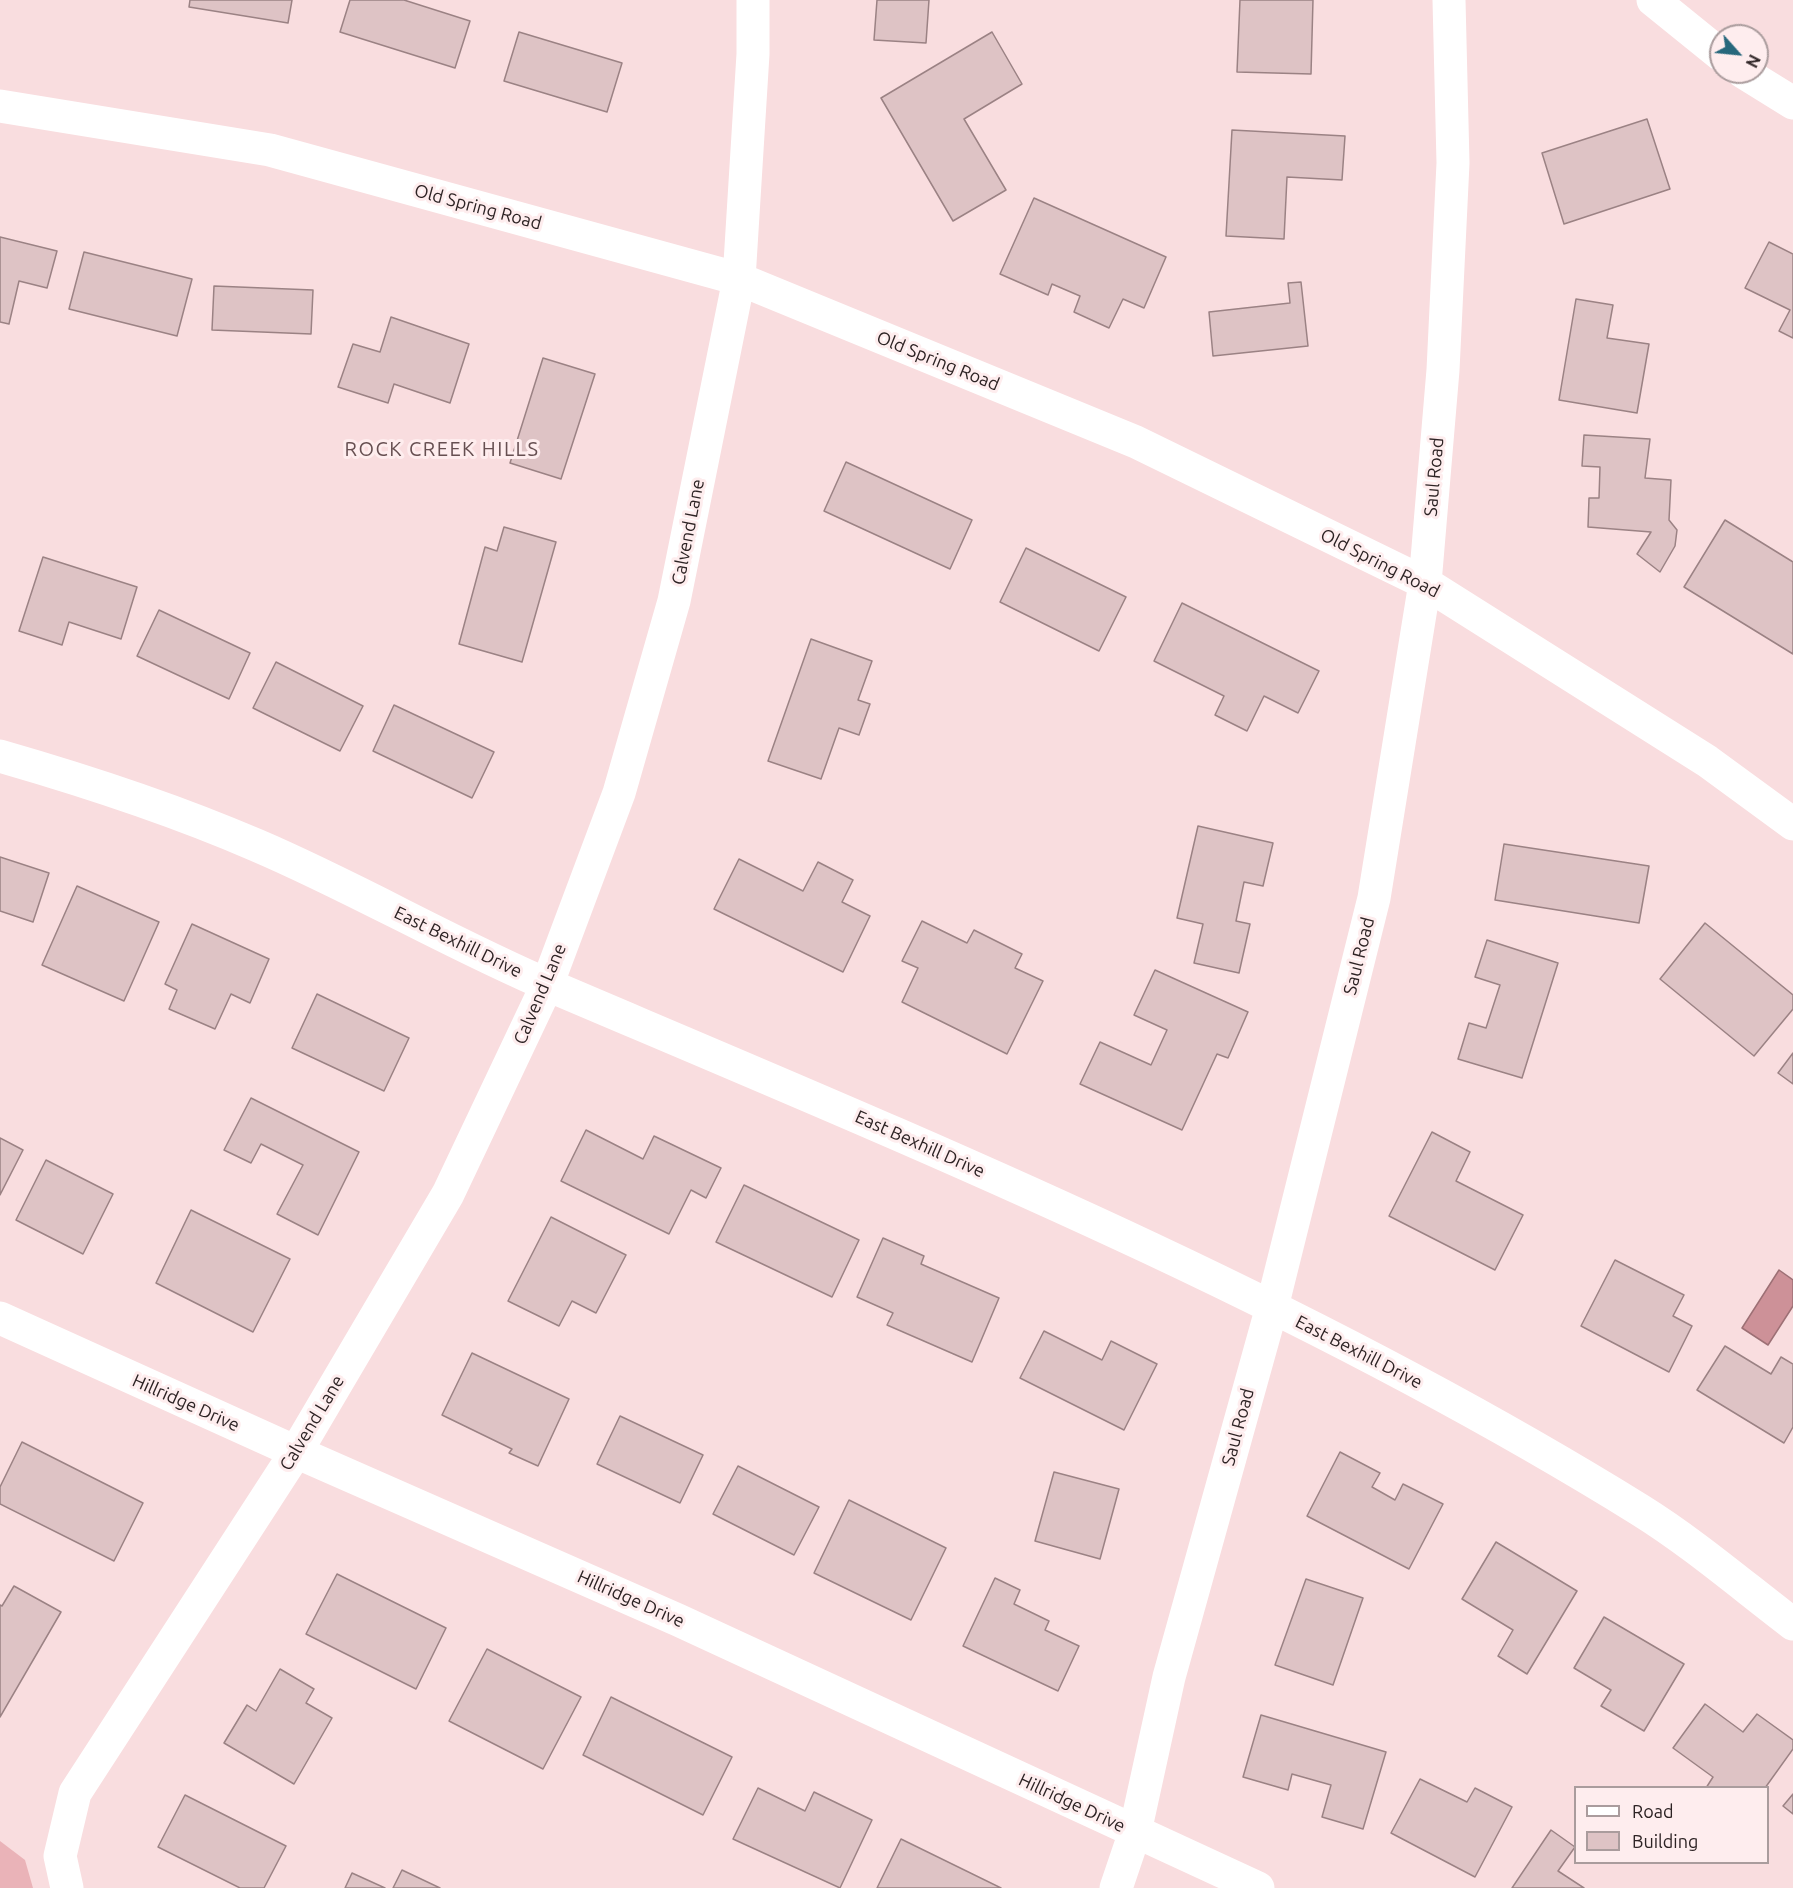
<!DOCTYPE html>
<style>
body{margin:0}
#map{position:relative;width:1793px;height:1888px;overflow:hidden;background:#f9dddf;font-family:Ubuntu,sans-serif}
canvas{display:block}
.legend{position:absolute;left:1574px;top:1786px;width:195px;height:78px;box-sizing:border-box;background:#feedee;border:2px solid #aa9c9d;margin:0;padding:8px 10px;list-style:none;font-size:18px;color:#2d2324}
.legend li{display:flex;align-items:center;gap:12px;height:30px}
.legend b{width:30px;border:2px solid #aa9c9d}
.north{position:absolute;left:1709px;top:24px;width:60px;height:60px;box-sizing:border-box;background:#feedee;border:2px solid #aa9c9d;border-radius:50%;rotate:117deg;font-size:16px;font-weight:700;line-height:24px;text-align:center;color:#2d2324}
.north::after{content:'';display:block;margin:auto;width:21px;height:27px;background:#27687c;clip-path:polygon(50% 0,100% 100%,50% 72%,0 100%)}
</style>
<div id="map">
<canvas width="1793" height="1888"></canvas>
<ul class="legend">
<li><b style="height:8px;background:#fff"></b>Road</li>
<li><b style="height:16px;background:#dec3c5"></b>Building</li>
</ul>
<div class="north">N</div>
</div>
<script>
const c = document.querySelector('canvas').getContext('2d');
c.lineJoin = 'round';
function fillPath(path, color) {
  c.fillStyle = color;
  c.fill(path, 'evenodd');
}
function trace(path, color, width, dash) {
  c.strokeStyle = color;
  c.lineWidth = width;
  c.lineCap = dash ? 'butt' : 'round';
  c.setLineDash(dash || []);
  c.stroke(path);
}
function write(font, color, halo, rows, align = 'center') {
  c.font = font + ' Ubuntu,sans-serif';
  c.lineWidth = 6;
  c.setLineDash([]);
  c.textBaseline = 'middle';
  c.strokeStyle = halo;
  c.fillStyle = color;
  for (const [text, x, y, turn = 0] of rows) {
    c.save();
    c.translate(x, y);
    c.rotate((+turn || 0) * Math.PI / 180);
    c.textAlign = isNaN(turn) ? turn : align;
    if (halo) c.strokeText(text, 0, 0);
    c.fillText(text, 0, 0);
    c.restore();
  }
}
const green = new Path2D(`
 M0,1841L25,1860L33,1888H0Z`);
const water = new Path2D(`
 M1779,1270L1793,1280V1306L1768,1345L1742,1328Z`);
const building = new Path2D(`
 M190,0H292L288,23L189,7Z
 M350,0H404L470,21L455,68L340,32Z
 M877,0H929L926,43L874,40Z
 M1240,0H1313L1311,74L1237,72Z
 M519,32L622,63L607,112L504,81Z
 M992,32L1022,84L964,119L1006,190L953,221L881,98Z
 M1647,119L1670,189L1564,224L1542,153Z
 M1232,130L1345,136L1342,180L1287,177L1284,239L1226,236Z
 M1034,198L1166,257L1144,308L1123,299L1109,328L1074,312L1080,296L1052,284L1048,295L1000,274Z
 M0,237L57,251L47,288L19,281L9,324L0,322Z
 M1769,242L1793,254V338L1779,331L1790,310L1745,288Z
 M84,252L192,279L177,336L69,309Z
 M1301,282L1308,346L1213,356L1209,312L1290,303L1288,283Z
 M214,286L313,290L311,334L212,330Z
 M1576,299L1613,305L1607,338L1649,344L1637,413L1559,400Z
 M391,317L469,344L450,403L394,384L388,403L338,387L353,344L380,352Z
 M543,358L595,374L561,479L510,463Z
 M1584,435L1650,439L1645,478L1671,480L1669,520L1677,530L1675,546L1660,572L1637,554L1651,532L1588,527L1589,498H1599L1600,467L1582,466Z
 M846,462L972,520L950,569L824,511Z
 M1725,520L1793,562V654L1684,587Z
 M504,527L556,542L522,662L459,644L485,547L497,551Z
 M1026,548L1126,597L1099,651L1000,602Z
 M43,557L137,587L121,639L69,622L62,645L19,631Z
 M1182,603L1319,671L1298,713L1264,696L1247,731L1215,715L1224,696L1154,661Z
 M159,610L250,653L229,699L137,656Z
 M811,639L872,661L858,700L870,704L859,735L839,728L821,779L768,761Z
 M276,662L363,706L340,751L253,708Z
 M394,705L494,752L472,798L373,751Z
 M1198,826L1273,843L1263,886L1244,882L1236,921L1250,924L1239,973L1194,963L1203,924L1177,918Z
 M1504,844L1649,866L1639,923L1495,900Z
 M0,857L49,873L33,922L0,911Z
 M739,859L803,891L818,862L853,880L842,902L870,916L843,972L714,909Z
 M77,886L159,922L124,1001L42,965Z
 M922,921L967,943L974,930L1022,954L1015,968L1043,981L1007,1054L902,1002L918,968L902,961Z
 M1705,923L1793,995V1009L1754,1056L1660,979Z
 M192,924L269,959L250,1003L231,994L215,1029L169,1009L177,990L165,984Z
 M1487,940L1558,963L1522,1078L1458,1059L1469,1023L1486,1028L1500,985L1475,977Z
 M1155,970L1248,1012L1228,1058L1217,1054L1182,1130L1080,1084L1100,1042L1151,1065L1167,1030L1134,1015Z
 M317,994L409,1038L384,1091L292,1048Z
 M1793,1053V1084L1778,1073Z
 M251,1098L359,1152L318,1235L277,1214L303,1165L261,1144L251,1163L224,1150Z
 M586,1130L643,1159L654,1136L721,1168L706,1198L691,1190L669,1234L561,1181Z
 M1432,1132L1470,1152L1456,1181L1523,1215L1495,1270L1389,1216Z
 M0,1138L23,1150L0,1195Z
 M46,1160L113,1194L83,1254L16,1220Z
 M744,1185L859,1240L832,1297L716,1242Z
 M191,1210L290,1259L253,1332L156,1283Z
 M551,1217L626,1255L596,1313L572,1301L559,1326L508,1301Z
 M883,1238L924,1256L921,1264L999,1298L972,1362L887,1325L893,1313L857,1297Z
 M1615,1260L1684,1295L1673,1316L1692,1326L1669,1372L1581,1326Z
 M1044,1331L1102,1360L1111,1341L1157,1364L1124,1430L1020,1378Z
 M1725,1346L1771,1374L1781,1357L1793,1364V1427L1784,1443L1697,1390Z
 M472,1353L569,1399L538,1466L509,1453L512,1449L442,1415Z
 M620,1416L703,1455L680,1503L597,1464Z
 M22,1442L143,1503L114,1561L0,1504V1487Z
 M1340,1452L1380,1473L1372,1487L1395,1500L1403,1484L1443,1504L1409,1569L1307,1516Z
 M738,1466L819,1507L794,1555L713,1514Z
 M1054,1472L1119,1489L1100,1559L1035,1541Z
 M849,1500L946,1548L911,1620L814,1573Z
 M1496,1542L1577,1591L1527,1674L1498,1656L1513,1630L1462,1599Z
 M337,1574L446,1628L416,1689L306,1634Z
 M995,1578L1020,1590L1014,1604L1049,1621L1045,1630L1079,1646L1058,1691L963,1646Z
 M1306,1579L1363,1598L1333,1685L1275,1665Z
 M14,1586L61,1612L0,1717V1605L2,1606Z
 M1604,1617L1684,1664L1644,1731L1601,1706L1611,1690L1574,1668Z
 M487,1649L581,1697L543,1769L449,1721Z
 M280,1669L314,1689L306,1703L332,1718L294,1784L224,1743L247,1705L256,1711Z
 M611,1697L732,1757L703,1815L583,1755Z
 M1705,1704L1743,1732L1757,1714L1793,1740V1749L1765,1788H1706L1713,1777L1673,1748Z
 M1261,1715L1386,1752L1363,1829L1322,1817L1331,1785L1292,1774L1288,1790L1243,1777Z
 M1420,1779L1467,1802L1475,1788L1512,1807L1475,1877L1391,1833Z
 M758,1788L805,1811L814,1792L872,1820L840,1888L733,1839Z
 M1793,1794V1814L1783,1806Z
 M185,1795L286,1846L264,1888H240L158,1847Z
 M1551,1830L1575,1847L1558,1871L1584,1888H1512Z
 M901,1839L1001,1888H877Z
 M402,1870L440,1888H393Z
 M352,1873L385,1888H345Z`);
const minor = new Path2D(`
 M1653,0L1721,55
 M1743,72L1793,103
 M0,106L270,150L739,279L1136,442L1425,583L1707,761L1793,824
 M0,756C87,781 173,809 256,845C357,888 453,945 555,988C924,1145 1298,1298 1640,1510C1693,1543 1743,1586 1793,1624
 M0,1318L296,1452L678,1620L1258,1888
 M67,1888L60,1856L75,1793L296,1452L448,1194L547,985L619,793L674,601L739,279L753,54V0
 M1116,1888L1135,1832L1169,1677L1272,1307L1374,898L1425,583L1443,370L1453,163L1449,0`);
const streetNames = [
 ["Old Spring Road",478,207,15],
 ["Old Spring Road",938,361,22],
 ["Saul Road",1434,477,-85],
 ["Calvend Lane",688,532,-79],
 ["Old Spring Road",1380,563,27],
 ["East Bexhill Drive",458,942,26],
 ["Saul Road",1359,956,-76],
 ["Calvend Lane",540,994,-67],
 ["East Bexhill Drive",920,1144,24],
 ["East Bexhill Drive",1359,1352,27],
 ["Hillridge Drive",186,1403,24],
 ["Calvend Lane",312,1423,-59],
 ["Saul Road",1238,1427,-75],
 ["Hillridge Drive",631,1599,24],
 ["Hillridge Drive",1072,1803,25]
];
const neighbourhoodNames = [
 ["ROCK CREEK HILLS",442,449]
];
fillPath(green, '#eab3b8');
fillPath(water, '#cd9198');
trace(water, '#9d7075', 1.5);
fillPath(building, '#dec3c5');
trace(building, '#9b8284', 1.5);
trace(minor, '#fff', 33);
write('18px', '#2d2324', '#feedee', streetNames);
c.letterSpacing = '1.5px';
write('20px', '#664f51', '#feedee', neighbourhoodNames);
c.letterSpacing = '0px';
</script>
